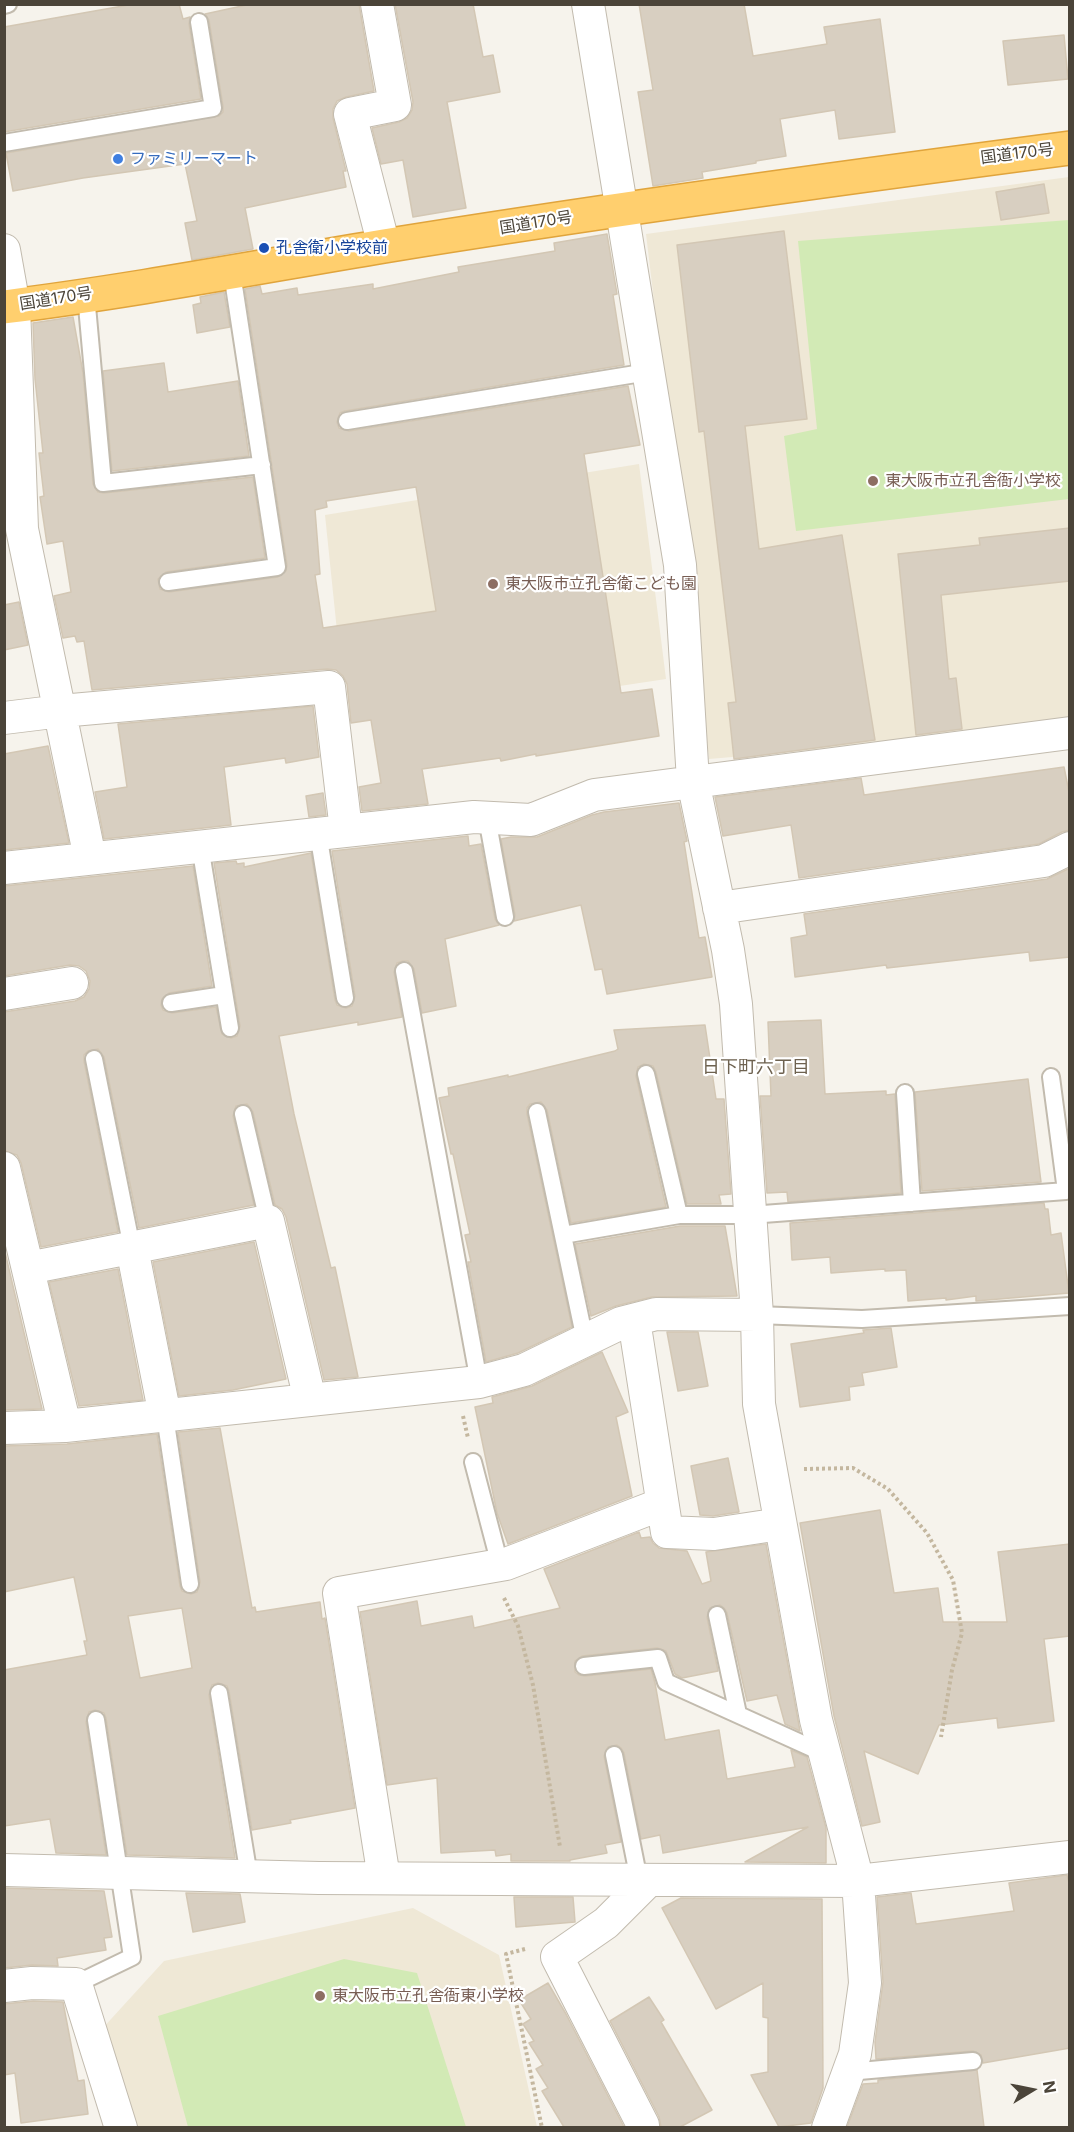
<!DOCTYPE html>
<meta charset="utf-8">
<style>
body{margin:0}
#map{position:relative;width:1074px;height:2132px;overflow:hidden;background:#f6f3ec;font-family:Inter,sans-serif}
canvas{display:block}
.frame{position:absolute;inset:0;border:6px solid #4b4439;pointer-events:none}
.north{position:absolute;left:1002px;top:2060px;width:60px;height:60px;-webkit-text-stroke:4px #fff;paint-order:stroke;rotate:80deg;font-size:16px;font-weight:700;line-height:24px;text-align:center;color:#4b4439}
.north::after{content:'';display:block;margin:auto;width:21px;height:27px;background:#4b4439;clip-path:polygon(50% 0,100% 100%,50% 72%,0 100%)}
</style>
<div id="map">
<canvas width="1074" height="2132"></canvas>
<div class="frame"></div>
<div class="north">N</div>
</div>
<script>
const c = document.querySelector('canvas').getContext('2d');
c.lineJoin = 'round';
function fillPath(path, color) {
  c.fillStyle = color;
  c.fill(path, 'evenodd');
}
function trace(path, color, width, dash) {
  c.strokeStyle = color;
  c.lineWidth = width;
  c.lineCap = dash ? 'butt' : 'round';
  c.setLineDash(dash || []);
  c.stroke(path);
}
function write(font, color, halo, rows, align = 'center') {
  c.font = font + ' Inter,"Noto Sans JP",sans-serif';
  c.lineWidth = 4.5;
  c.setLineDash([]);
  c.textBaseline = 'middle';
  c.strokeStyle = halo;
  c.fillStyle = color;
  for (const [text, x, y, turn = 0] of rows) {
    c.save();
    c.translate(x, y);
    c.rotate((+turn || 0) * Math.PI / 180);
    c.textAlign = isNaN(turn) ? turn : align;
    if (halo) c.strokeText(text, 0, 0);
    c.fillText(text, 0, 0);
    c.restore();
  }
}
const education = new Path2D(`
 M1069,177V728L709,759L646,234Z
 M639,464L666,679L428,715L340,660L325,515Z
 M413,1908L499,1955L537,2127H114L101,2030L164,1961Z`);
const green = new Path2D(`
 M1069,220V499L796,531L784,436L817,429L798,241Z
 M344,1959L417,1973L466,2127H188L158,2016Z`);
const building = new Path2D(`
 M134,4H179L183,19L190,17L189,24L201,99L4,132V27Z
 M251,4H359L374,91L346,97L337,101L333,109V118L346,171H343L346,187L245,208L253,249L192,260L185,223L197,221L185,164L83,178L13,191L6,153L219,116L223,112V106L209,20L205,14Z
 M395,4H473L483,57L493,55L500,92L447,102L466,208L413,217L403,160L381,164L372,128L399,122L407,118L412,110L413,102Z
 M639,4H744L753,56L827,44L824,27L880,19L895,132L839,139L835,110L780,119L786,156L756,161V163L702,172L703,178L653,186L638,92L653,90Z
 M1064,35L1068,79L1008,85L1003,41Z
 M1044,184L1049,213L1001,220L996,192Z
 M784,231L807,419L745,426L759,549L842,535L875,740L734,759L728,703L736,702L704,431L699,432L677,245Z
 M607,234L617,294L613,295L624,365L345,411L340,413L337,422L339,428L349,431L628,386L640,445L584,454L621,693L652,689L659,736L536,756V754L501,761L500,758L422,769L428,804L362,811L359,787L381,783L371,720L351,723L347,684L343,676L336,670L327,669L92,690L84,641L77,642L75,636L63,638L54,596L71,592L63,541L47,544L40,497L44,496L39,453H43L35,379L33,323L73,317L83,373L93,484L98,492L104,493L253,477L265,558L166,572L158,579L160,589L169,592L278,577L286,571L287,565L245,289L260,286L262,294L297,288L298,295L373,284V289L459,272L458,267L555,251L554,243ZM416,487L436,611L323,628L315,575L320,574L315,510L327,507L326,501Z
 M224,292L230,327L197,333L193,305L201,303L200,297Z
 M164,363L168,392L238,381L249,456L112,471L103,371Z
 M1070,528V581L941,595L949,679L956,678L962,729L916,735L898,554L980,545L979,538Z
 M19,602L28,645L4,650V605Z
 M313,706L319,757L286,763L285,758L224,767L231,825L104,839L95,792L127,787L118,724Z
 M48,746L69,843L4,850V754Z
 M1064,767L1070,797V830L1062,832L1039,844L799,878L791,825L723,836L715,797L861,778L864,795Z
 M323,793L326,815L309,817L306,796Z
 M679,803L687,841L684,842L699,938L705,937L712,977L607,994L602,969L595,970L581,905L514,921L515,915L501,839L511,837H537L592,815L604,812Z
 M468,836L469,846L481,844L495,919L499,925L445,939L456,1006L422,1013L414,969L408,961H403L397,963L394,972L402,1017L358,1025V1022L279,1036L294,1114L331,1268L335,1267L358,1377L324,1380L286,1217L282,1209L275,1205L253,1112L247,1104L236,1106L233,1116L254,1205L139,1228L104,1057L98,1049L88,1051L84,1055V1061L118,1232L41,1247L21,1163L17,1155L4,1151V1012L75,1001L84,997L89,989L90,981L86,971L79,966L70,965L4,976V886L193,866L212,986L169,993L162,999L161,1005L163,1010L172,1013L216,1007L222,1034L231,1038L237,1036L240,1026L214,863L236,861L237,864L244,863V867L311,853L335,1000L337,1005L346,1008L352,1006L355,996L332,851Z
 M1070,868V957L1030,961L1029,952L887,968L886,965L795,977L791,938L807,935L804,914L1047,879Z
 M821,1020L825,1094L886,1091V1095L895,1094L901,1193L788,1202L787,1192L767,1193L760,1096H771L768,1022Z
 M705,1025L716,1099H724L731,1194L719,1195L721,1204H687L656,1072L653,1066L644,1064L638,1067L636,1076L666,1207L571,1223L547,1110L541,1102L530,1104L527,1108V1114L572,1327L518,1353L486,1362L468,1262H471L465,1235L470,1234L453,1154H451L439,1098L449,1096L448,1088L508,1075V1077L615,1051L618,1049L614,1030Z
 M1028,1079L1041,1182L922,1191L915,1092Z
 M1044,1203L1045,1209H1048L1051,1235L1061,1233L1069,1293L976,1301V1296L946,1300V1298L908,1301L906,1270L885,1271V1269L831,1273L830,1257L792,1260L790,1223Z
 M680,1226H725L737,1296L652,1297L616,1306L591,1316L575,1244Z
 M254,1242L286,1379L233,1390L179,1396L153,1262Z
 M4,1248L42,1409L4,1410Z
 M118,1269L143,1400L79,1406L49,1282Z
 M891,1328L897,1367L862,1373L864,1385L849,1387L850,1400L800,1407L791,1344L864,1333L863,1330Z
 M667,1332H698L708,1386L678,1391Z
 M602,1352L628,1412L616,1417L632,1496L508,1544L497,1513L475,1407L493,1403L492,1397L532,1386Z
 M220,1428L252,1608L255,1607L256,1612L320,1602L322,1619L325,1618L355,1808L290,1820L291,1823L252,1830L229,1691L227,1686L218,1683L212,1685L209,1695L235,1858L127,1855L106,1718L104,1713L95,1710L89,1712L86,1722L106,1855L56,1853L50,1819L4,1826V1670L87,1655L84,1641H87L74,1577L4,1592V1446L67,1444L157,1434L180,1586L182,1591L191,1594L197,1592L200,1582L178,1432ZM182,1608L192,1668L140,1678L128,1616Z
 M728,1458L739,1512L713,1516L700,1515L691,1466Z
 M880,1510L894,1593L938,1588L943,1622H1007L998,1552L1070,1544V1636L1044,1639L1054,1721L998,1728L997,1718L939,1725L918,1774L864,1751L880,1822L862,1826L834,1716L800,1523Z
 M639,1532L641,1538L650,1537L653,1543L659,1548L687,1551L702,1584L711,1581L706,1552L766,1544L800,1731L785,1724L777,1695L747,1701L727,1613L724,1608L720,1605L710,1608L707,1617L718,1671L682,1678L675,1674L666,1651L657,1648L582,1656L575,1661V1672L579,1675L585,1676L651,1669L655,1683L665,1740L719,1730L727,1779L795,1767L791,1750L807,1757L826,1828V1863L745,1862L808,1827L663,1853L660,1835L641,1839L624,1753L621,1748L617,1745L608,1747L604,1756L621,1842L605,1845L607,1853L570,1860V1861H511V1854L496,1856L495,1850L441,1853L437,1778L387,1785L360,1612L417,1601L421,1626L472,1616L474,1628L560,1608L544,1569Z
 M1067,1875L1070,1886V2048L983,2063L981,2055L973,2051L876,2059L875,2042L883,1982L877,1897L911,1893L916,1924L1014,1911L1009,1883Z
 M4,1888L104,1891L112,1937L104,1938L106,1950L57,1958L58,1966L32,1965L4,1968Z
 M186,1893L240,1894L245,1922L193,1932Z
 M514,1897H573L575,1922L516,1927Z
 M681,1898L822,1899L823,2088L811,2123L779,2127L751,2075L768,2072V2018L763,2017V1983L716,2009L662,1908Z
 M548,1983L566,2014L624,2127H564L542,2091L548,2088L536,2069L543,2065L529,2043L534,2041L523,2024L531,2019L519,2000Z
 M649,1997L664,2020L661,2022L712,2110L680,2127H661L659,2117L610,2021Z
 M33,2001L63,2002L78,2081L84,2080L88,2114L21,2123L15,2073L4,2075V2004Z
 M977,2070L984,2127H847L863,2084L878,2083V2080Z`);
const path = new Path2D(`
 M463,1416L468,1438
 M804,1469L853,1468L888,1489L927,1533L953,1580L962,1633L952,1670L941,1737
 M504,1598L518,1626L533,1685L560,1847
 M525,1949L506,1954L542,2128`);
const lane = new Path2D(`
 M4,5L8,4
 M4,143L213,108L199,22
 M86,295L103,483L262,465
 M347,421L648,372
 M168,582L277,567L232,273
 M487,818L505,917
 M318,833L345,998
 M200,846L230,1028
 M404,971L479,1382
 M171,1003L224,995
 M94,1059L132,1248
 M646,1074L679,1215H750L1066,1191L1051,1077
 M905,1093L912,1203
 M537,1112L585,1340
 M243,1114L268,1221
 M563,1235L679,1215
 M757,1315L862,1319L1070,1306
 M165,1416L190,1584
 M473,1462L500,1565
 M717,1615L738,1714
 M584,1666L658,1658L666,1682L825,1754
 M219,1693L249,1876
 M614,1755L639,1880
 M76,1984L132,1957L96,1720
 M848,2072L973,2061`);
const street = new Path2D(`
 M377,4L395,105L350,114L384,246
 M588,4L680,565L693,781L728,950L736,1004L757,1315L759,1404L816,1720L858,1881L865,1983L855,2054L828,2128
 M4,250L14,306L22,529L90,858
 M4,718L61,711L329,687L346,830
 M4,868L474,817L531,820L594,795L1070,733
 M719,908L1044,861L1070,848
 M4,994L72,983
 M4,1168L65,1426
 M132,1248L165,1416
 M28,1268L268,1221L310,1400
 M634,1320L667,1532L714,1534L780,1524
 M4,1428L65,1426L479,1382L524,1370L621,1323L656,1314L757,1315
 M4,1870L319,1878L858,1881L1070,1857
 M384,1878L339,1593L506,1564L662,1504
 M4,1986L32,1983L76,1984L121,2128
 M643,2125L557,1957L606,1923L649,1880`);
const highway = new Path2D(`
 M4,307C132,291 258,267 384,246C612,209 840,178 1070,148`);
const markers = [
 [118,159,6,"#3f7fe0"],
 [264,248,6,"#1a4fb4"],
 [873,481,6,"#8d6e63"],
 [493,584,6,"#8d6e63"],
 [320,1996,6,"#8d6e63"]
];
const streetNames = [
 ["国道170号",1017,154,-7],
 ["国道170号",536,223,-9],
 ["国道170号",56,299,-9]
];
const shopNames = [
 ["ファミリーマート",130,159]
];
const transitNames = [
 ["孔舎衛小学校前",276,248]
];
const educationNames = [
 ["東大阪市立孔舎衙小学校",885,481],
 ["東大阪市立孔舎衛こども園",505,584],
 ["東大阪市立孔舎衙東小学校",332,1996]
];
const neighbourhoodNames = [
 ["日下町六丁目",756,1068]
];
fillPath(education, '#efe8d6');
fillPath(green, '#d2eab5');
fillPath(building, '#d8cfc1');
trace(building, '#d3c7b4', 1.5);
trace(lane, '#c2bbae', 20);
trace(street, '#c2bbae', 34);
trace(highway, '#e0a43c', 36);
trace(path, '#c4b79f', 4, [3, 3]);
trace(lane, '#fff', 16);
trace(street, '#fff', 32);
trace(highway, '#ffcf6e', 33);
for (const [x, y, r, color] of markers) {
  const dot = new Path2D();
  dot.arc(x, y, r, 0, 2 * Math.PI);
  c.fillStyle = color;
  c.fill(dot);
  trace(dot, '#fff', 2);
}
write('16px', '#4b4439', '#fff', streetNames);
write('16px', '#366cbe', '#fff', shopNames, 'left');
write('16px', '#164399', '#fff', transitNames, 'left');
write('16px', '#785e54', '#fff', educationNames, 'left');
write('18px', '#6e6250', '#fff', neighbourhoodNames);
</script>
